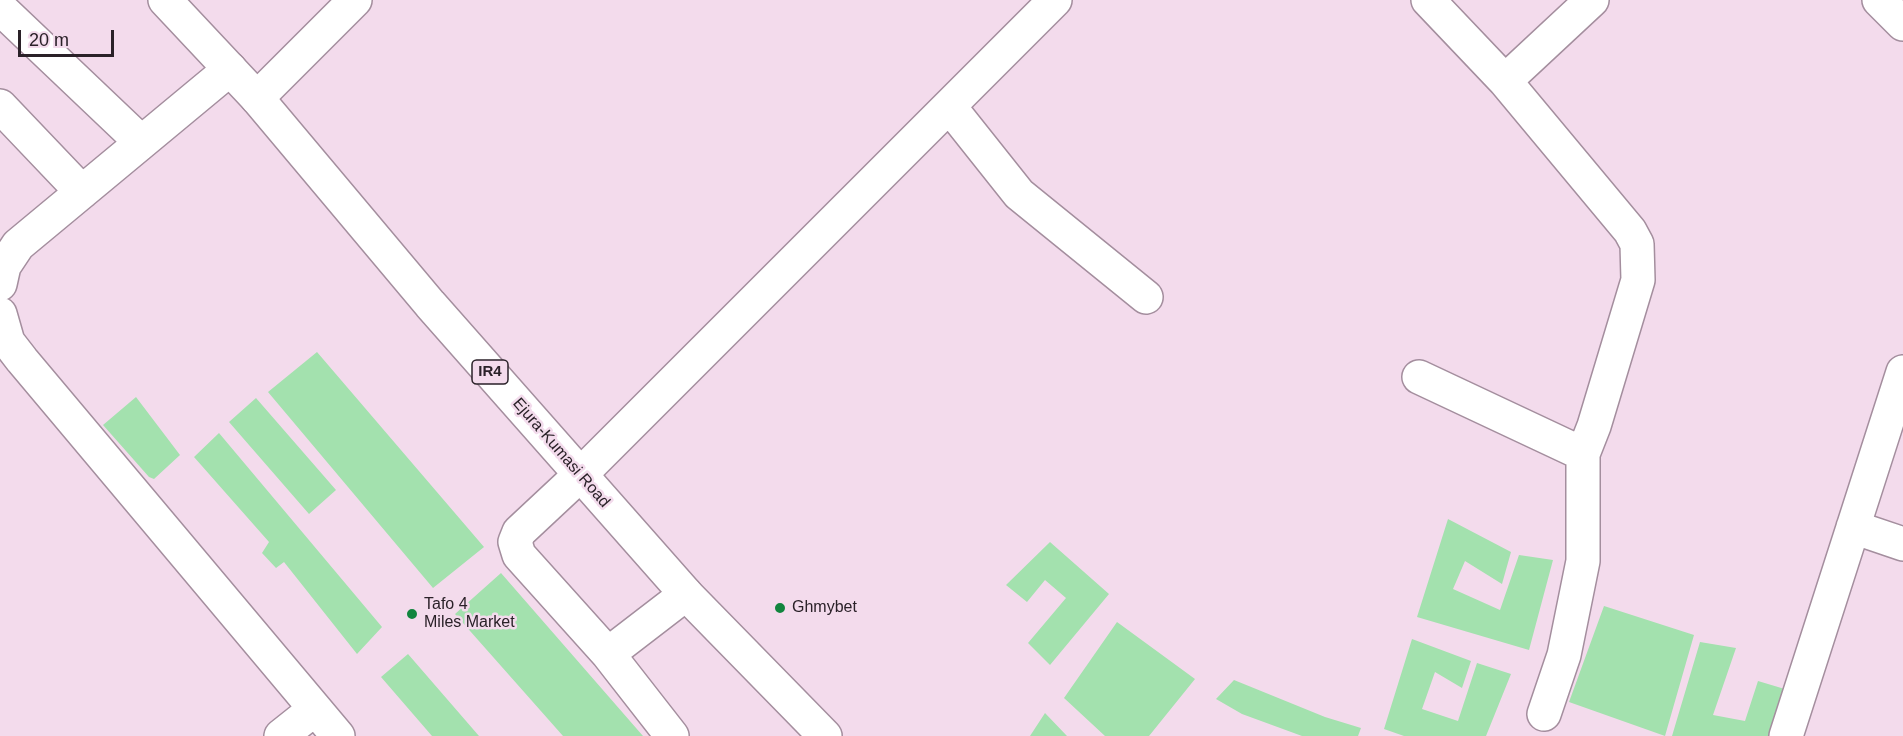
<!DOCTYPE html>
<style>
body{margin:0}
#map{position:relative;width:1903px;height:736px;overflow:hidden;background:#f3dbec;font-family:Helvetica,sans-serif}
canvas{display:block}
.scale{position:absolute;left:18px;top:30px;width:96px;height:27px;box-sizing:border-box;border:3px solid #2a2128;border-top:0;padding-left:8px;font-size:18px;line-height:21px;white-space:nowrap;color:#2a2128;-webkit-text-stroke:4px #f3dbec;paint-order:stroke}
</style>
<div id="map">
<canvas width="1903" height="736"></canvas>
<div class="scale">20 m</div>
</div>
<script>
const c = document.querySelector('canvas').getContext('2d');
c.lineJoin = 'round';
function fillPath(path, color) {
  c.fillStyle = color;
  c.fill(path, 'evenodd');
}
function trace(path, color, width, dash) {
  c.strokeStyle = color;
  c.lineWidth = width;
  c.lineCap = dash ? 'butt' : 'round';
  c.setLineDash(dash || []);
  c.stroke(path);
}
function write(font, color, halo, rows, align = 'center') {
  c.font = font + ' Helvetica,sans-serif';
  c.lineWidth = 5;
  c.setLineDash([]);
  c.textBaseline = 'middle';
  c.strokeStyle = halo;
  c.fillStyle = color;
  for (const [text, x, y, turn = 0] of rows) {
    c.save();
    c.translate(x, y);
    c.rotate((+turn || 0) * Math.PI / 180);
    c.textAlign = isNaN(turn) ? turn : align;
    if (halo) c.strokeText(text, 0, 0);
    c.fillText(text, 0, 0);
    c.restore();
  }
}
const building = new Path2D(`
 M317,352L484,547L433,588L268,392Z
 M136,397L180,455L154,479L149,477L103,425Z
 M256,398L336,490L309,514L229,422Z
 M219,433L382,627L357,654L284,562L276,568L262,553L269,542L194,457Z
 M1448,519L1511,552L1502,584L1465,561L1453,589L1500,610L1519,555L1553,560L1529,650L1417,617Z
 M1050,542L1109,594L1050,665L1028,643L1066,598L1045,580L1027,602L1006,585Z
 M501,573L643,736H563L455,614Z
 M1604,606L1694,635L1665,736L1569,702Z
 M1117,622L1195,679L1149,736H1105L1064,698Z
 M1412,639L1471,661L1462,688L1435,672L1422,709L1458,721L1477,663L1511,674L1486,736H1404L1384,729Z
 M1700,642L1736,648L1713,715L1745,721L1758,681L1788,690L1775,736H1672Z
 M408,654L479,736H432L381,677Z
 M1234,680L1325,717L1361,728L1358,736H1302L1242,714L1216,699Z
 M1045,713L1067,736H1030Z`);
const minor = new Path2D(`
 M1879,0L1903,24
 M0,8L141,142
 M1505,81L1592,0
 M257,98L355,0
 M0,106L82,192
 M949,106L1019,194L1146,297
 M0,284L4,266L18,245L230,69
 M0,314L8,342L22,360L338,736
 M1419,377L1583,454L1594,426L1638,280L1637,244L1630,231L1505,81L1428,0
 M1853,527L1903,544
 M608,654L686,594
 M1544,714L1564,655L1583,561V454
 M281,736L315,709
 M672,736L608,654L519,555L515,542L519,532L580,475L1055,0
 M1786,736L1903,372`);
const major = new Path2D(`
 M165,0L257,98L430,304L686,594L825,736`);
const markers = [
 [780,608,6,"#11853e"],
 [412,614,6,"#11853e"]
];
const shields = [
 [490,372,36]
];
const shieldNames = [
 ["IR4",490,372]
];
const streetNames = [
 ["Ejura-Kumasi Road",561,453,49]
];
const poiNames = [
 ["Tafo 4",424,605],
 ["Miles Market",424,623],
 ["Ghmybet",792,608]
];
fillPath(building, '#a3e1ae');
trace(minor, '#a48e9e', 36);
trace(major, '#a48e9e', 36);
trace(minor, '#fff', 33);
trace(major, '#fff', 33);
for (const [x, y, r, color] of markers) {
  const dot = new Path2D();
  dot.arc(x, y, r, 0, 2 * Math.PI);
  c.fillStyle = color;
  c.fill(dot);
  trace(dot, '#f3dbec', 2);
}
for (const [x, y, w] of shields) {
  const box = new Path2D();
  box.roundRect(x - w / 2, y - 12, w, 24, 4.5);
  c.fillStyle = '#f3dbec';
  c.fill(box);
  trace(box, '#2a2128', 1.5);
}
write('bold 15px', '#2a2128', null, shieldNames);
write('16px', '#2a2128', '#f3dbec', streetNames);
write('16px', '#2a2128', '#f3dbec', poiNames, 'left');
</script>
